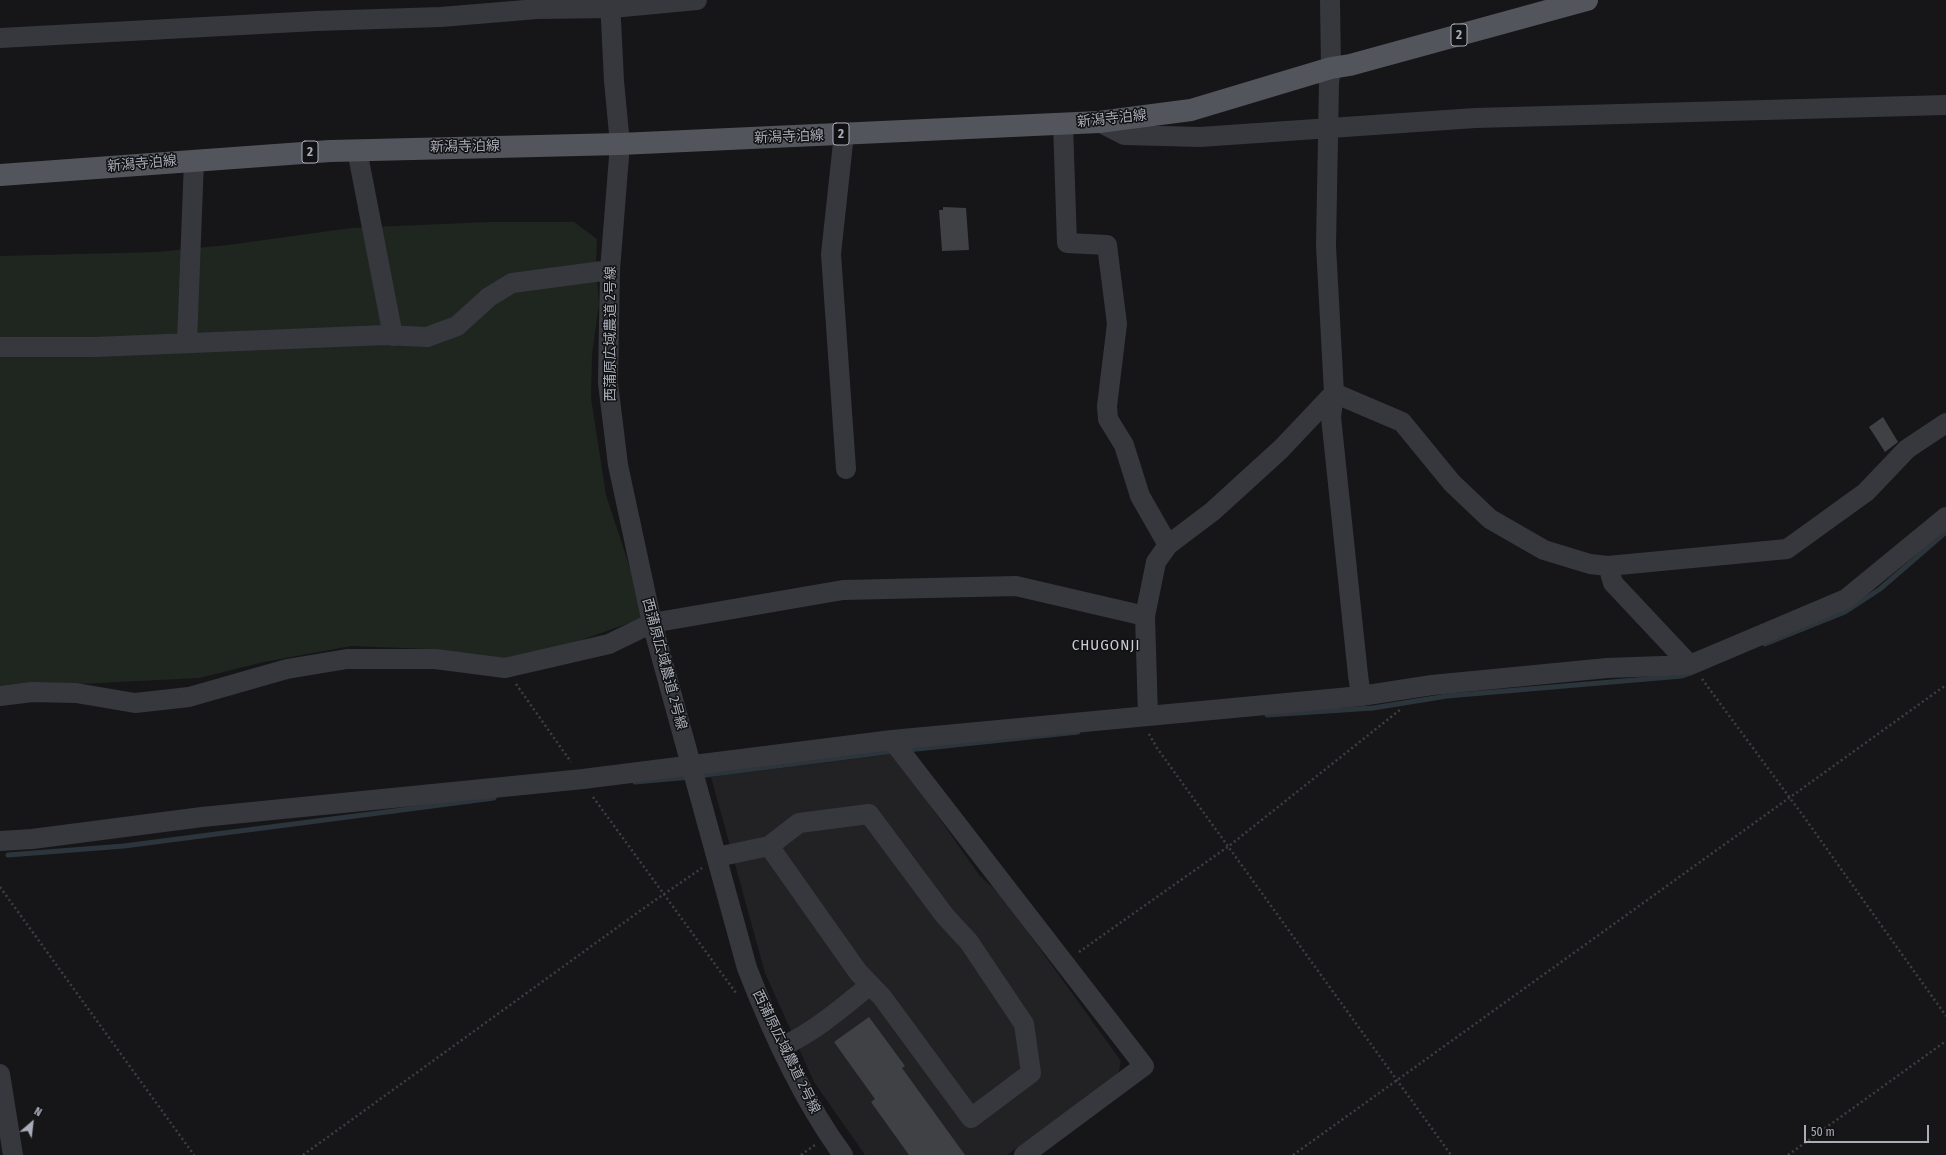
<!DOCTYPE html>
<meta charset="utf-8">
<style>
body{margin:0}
#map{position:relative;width:1946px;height:1155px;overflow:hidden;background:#161618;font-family:"Fira Sans Condensed",sans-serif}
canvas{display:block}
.north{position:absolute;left:12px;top:1103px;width:40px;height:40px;-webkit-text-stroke:3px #111113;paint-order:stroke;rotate:28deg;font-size:11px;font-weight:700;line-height:16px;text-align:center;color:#a8adb8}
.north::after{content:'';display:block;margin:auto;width:14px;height:18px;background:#a8adb8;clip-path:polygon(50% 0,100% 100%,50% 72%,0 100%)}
.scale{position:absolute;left:1804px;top:1125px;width:125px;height:18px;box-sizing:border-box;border:2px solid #a8adb8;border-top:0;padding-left:5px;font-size:12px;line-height:14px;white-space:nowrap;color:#a8adb8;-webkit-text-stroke:3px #111113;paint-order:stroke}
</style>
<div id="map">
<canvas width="1946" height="1155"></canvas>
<div class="north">N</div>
<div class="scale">50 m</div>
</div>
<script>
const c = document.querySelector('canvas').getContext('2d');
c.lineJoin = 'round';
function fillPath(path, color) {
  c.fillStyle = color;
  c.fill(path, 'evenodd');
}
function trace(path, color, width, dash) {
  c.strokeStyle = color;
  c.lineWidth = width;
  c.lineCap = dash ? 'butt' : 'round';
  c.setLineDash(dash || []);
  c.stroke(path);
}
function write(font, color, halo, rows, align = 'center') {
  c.font = font + ' "Fira Sans Condensed","Noto Sans JP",sans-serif';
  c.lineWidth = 3;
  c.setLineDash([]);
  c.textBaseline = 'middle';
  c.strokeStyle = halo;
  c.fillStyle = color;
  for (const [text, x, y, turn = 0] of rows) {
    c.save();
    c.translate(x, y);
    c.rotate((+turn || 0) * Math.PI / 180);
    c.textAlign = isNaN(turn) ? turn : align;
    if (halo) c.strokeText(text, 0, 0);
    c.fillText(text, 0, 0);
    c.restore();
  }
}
const built = new Path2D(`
 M894,754L980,876L1001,895L1121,1061L1118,1075L1007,1155H865L814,1082L765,973L711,777Z`);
const green = new Path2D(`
 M489,222H574L597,239L596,262L599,304L592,354L591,398L606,495L646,617L519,662L430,649L351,646L264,662L199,678L0,688V256L157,252L228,245L351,228Z`);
const stream = new Path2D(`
 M1765,644L1845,612L1880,589L1946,532
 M1267,715L1373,708L1447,696L1682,676L1691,673
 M907,750L1078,732
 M698,776L895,751
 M635,782L691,777
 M8,855L124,846L494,798`);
const building = new Path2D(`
 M943,207L966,208L969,250L942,251L939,210H943Z
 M1883,417L1898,442L1885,452L1869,427Z
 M869,1017L905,1066L902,1068L965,1155H909L871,1102L875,1099L834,1042Z`);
const path = new Path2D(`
 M1702,679L1804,817L1946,1016
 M516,684L571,762
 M1149,734L1157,748L1451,1155
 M593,797L736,993
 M0,887L194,1155
 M1079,952L1229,846L1401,709
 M303,1155L651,903L702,868
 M801,1155L815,1145
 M1293,1155L1946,685
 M1788,1155L1946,1041`);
const minor = new Path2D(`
 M610,0L614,81L620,144L610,270L608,383L618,465L652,623L747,968C772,1033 802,1099 843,1155
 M1330,0L1331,68L1329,83L1326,246L1334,393L1331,417L1358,675L1361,696
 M0,38L316,21L441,17L537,9L612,8L697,0
 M1099,122L1124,135L1200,137L1475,118L1946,105
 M1063,124L1067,243L1107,245L1117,324L1107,406L1108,419L1124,445L1140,496L1168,545
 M844,134L831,254L846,469
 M357,150L393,336
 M187,343L194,160
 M0,347H95L385,335L427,337L457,326L489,297L512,283L610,270
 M1334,393L1402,422L1452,483L1490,519L1544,550L1590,564L1608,566L1787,549L1866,492L1907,449L1946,423
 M1608,566L1613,583L1690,665
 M0,696L32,692L76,693L135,703L189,697L287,669L347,659H435L505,668L609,644L652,623L843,590L1016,586L1145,616
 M1148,716L1145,616L1156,562L1168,545L1213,511L1281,449L1334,393
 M892,740L1144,1066L1024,1155
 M0,841L32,839L202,817L583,779L892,740L1361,696L1432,685L1607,668L1690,665L1846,599L1946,517
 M717,857L769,846L799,823L869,814L945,916L969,942L1024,1024L1031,1073L971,1118L882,997L858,972L769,846
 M781,1047C814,1032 842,1008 870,985
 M0,1074L13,1155`);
const major = new Path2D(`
 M0,175L330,151L620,144L1099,122L1191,110L1331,68L1350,65L1587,0`);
const shields = [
 [1459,35,16],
 [841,134,16],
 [310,152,16]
];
const shieldNames = [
 ["2",1459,35],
 ["2",841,134],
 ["2",310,152]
];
const streetNames = [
 ["新潟寺泊線",1112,119,-6],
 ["新潟寺泊線",789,137,-2],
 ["新潟寺泊線",465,147,-1],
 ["新潟寺泊線",142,164,-5],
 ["西蒲原広域農道 2号線",611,334,-90],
 ["西蒲原広域農道 2号線",664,664,75],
 ["西蒲原広域農道 2号線",786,1052,64]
];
const neighbourhoodNames = [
 ["CHUGONJI",1106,646]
];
fillPath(built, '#222225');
fillPath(green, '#1e261f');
trace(stream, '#2c353c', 5);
fillPath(building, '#404145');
trace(path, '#3d3f44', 2.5, [2, 3]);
trace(minor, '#37383d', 20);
trace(major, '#53555c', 22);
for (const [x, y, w] of shields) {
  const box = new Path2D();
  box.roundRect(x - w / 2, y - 11, w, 22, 3);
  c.fillStyle = '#111113';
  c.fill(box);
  trace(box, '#a8adb8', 1);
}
write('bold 13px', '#a8adb8', null, shieldNames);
write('14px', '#a8adb8', '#111113', streetNames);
c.letterSpacing = '1px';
write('15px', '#c9ccd4', '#111113', neighbourhoodNames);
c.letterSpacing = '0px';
</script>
